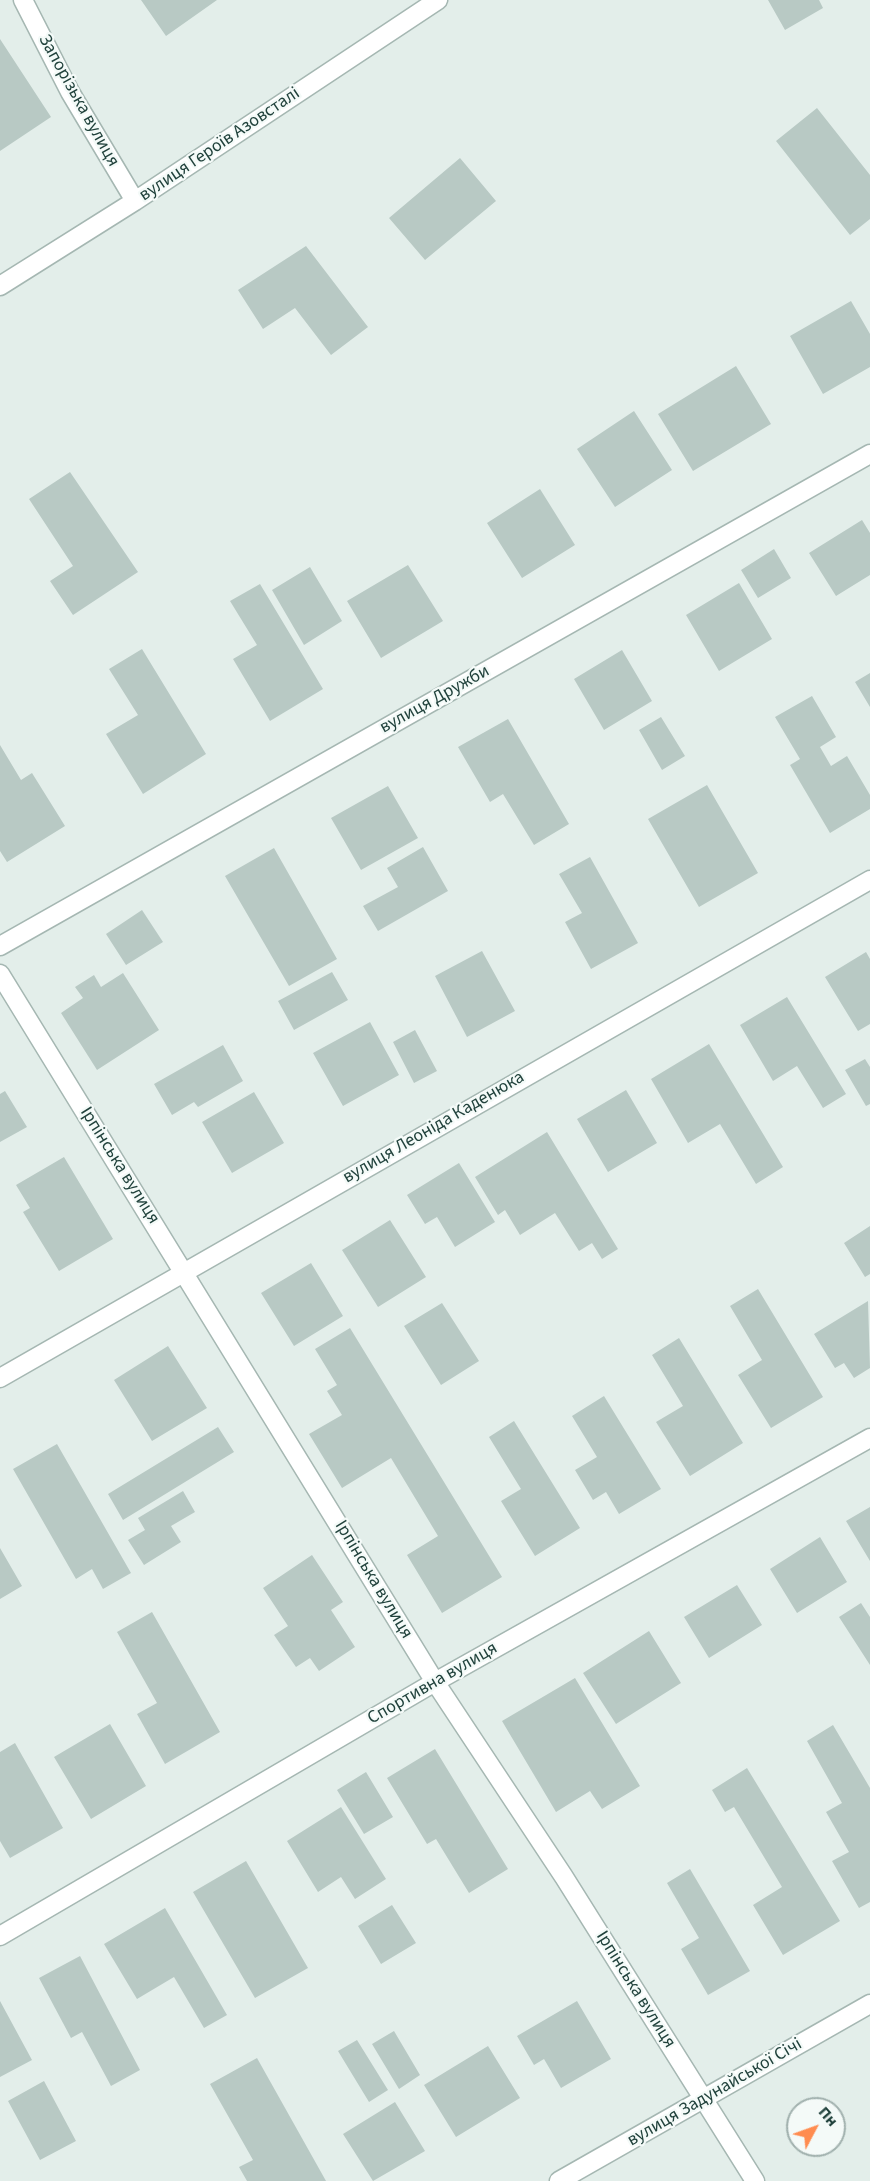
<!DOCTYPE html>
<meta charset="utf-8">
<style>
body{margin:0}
#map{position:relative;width:870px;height:2181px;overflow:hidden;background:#e3eeea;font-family:"Source Sans 3",sans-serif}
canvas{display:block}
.north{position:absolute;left:786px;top:2097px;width:60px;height:60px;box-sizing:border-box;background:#f4faf8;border:2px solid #a0b0ad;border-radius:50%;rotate:49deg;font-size:16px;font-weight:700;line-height:24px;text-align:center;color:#21423c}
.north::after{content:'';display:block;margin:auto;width:21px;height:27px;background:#ff8c50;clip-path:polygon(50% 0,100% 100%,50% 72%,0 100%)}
</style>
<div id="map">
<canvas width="870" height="2181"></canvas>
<div class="north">Пн</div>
</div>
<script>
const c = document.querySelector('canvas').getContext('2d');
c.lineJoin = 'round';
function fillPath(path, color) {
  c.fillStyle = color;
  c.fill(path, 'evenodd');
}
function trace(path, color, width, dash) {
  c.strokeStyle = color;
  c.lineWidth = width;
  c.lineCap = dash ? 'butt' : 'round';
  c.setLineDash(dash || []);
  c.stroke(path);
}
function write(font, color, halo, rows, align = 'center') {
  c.font = font + ' "Source Sans 3",sans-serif';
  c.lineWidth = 4.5;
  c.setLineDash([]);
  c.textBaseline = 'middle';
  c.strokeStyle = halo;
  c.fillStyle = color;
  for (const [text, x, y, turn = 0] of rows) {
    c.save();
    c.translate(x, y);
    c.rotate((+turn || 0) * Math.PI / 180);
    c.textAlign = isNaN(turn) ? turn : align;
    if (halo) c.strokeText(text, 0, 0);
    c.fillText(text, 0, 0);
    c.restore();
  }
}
const building = new Path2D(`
 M141,0H217L166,36Z
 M768,0H819L823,8L785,30Z
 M0,39L51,117L0,151Z
 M817,108L870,175V219L850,235L776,141Z
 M460,158L496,201L425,260L389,218Z
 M306,246L368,327L331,355L295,308L263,329L238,290Z
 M851,301L870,334V367L823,394L790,336Z
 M736,366L771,424L693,471L658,414Z
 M634,411L672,470L615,507L577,449Z
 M70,472L138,572L73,615L50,581L73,566L29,499Z
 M540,489L575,545L522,578L487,523Z
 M862,520L870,533V575L836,596L809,553Z
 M774,549L791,578L758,598L741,570Z
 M408,565L443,621L381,658L347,601Z
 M310,567L342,621L304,645L272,590Z
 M739,583L772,639L719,671L686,615Z
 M260,584L323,689L270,721L233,659L257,645L230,601Z
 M142,649L206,754L143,794L106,734L138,715L109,669Z
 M622,650L652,701L604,730L574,679Z
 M870,673V707L855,682Z
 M812,696L836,737L820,747L831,766L847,756L870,795V809L830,833L790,765L800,759L775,717Z
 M661,717L685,756L662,770L639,730Z
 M508,719L569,824L534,845L503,794L490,802L458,747Z
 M0,745L21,780L32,773L65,826L7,862L0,851Z
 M707,785L758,873L699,907L648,819Z
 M388,786L418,838L361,870L331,818Z
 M423,847L448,891L378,931L363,906L398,887L387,868Z
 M274,848L337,959L289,986L225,876Z
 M590,857L638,943L591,969L565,922L582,913L559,874Z
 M142,910L163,942L126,965L106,934Z
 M482,951L515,1011L467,1037L435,976Z
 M866,952L870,959V1024L858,1031L825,977Z
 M332,972L348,1000L294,1030L278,1001Z
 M123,973L159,1030L97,1070L61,1013L83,998L75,987L94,975L101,987Z
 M787,997L846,1094L823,1108L797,1066L773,1081L740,1025Z
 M370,1022L399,1075L343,1106L313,1053Z
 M415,1030L437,1071L414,1083L393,1042Z
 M709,1044L783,1167L756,1184L720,1124L688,1143L651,1079Z
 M223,1045L243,1081L198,1107L194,1102L172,1115L154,1084Z
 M865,1059L870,1067V1104L866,1106L845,1070Z
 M626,1090L657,1143L608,1172L577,1119Z
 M5,1091L27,1127L0,1142V1094Z
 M254,1092L284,1143L232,1173L202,1122Z
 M547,1132L618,1249L602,1259L592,1243L579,1251L555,1213L520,1235L505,1210L498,1215L475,1177Z
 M64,1157L113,1239L59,1271L23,1212L30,1208L16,1185Z
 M459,1163L495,1222L455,1247L437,1217L425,1224L407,1195Z
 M390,1220L426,1277L378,1307L342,1250Z
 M870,1226V1274L865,1277L844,1243Z
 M311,1263L343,1316L294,1346L261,1293Z
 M758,1289L823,1397L771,1428L738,1375L762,1360L730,1306Z
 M868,1301L870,1368L854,1378L844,1363L835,1368L814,1334Z
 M442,1303L479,1361L441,1385L404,1326Z
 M350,1328L502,1577L442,1613L407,1555L438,1536L391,1458L342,1488L309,1434L342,1415L327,1391L337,1385L315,1349Z
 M679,1338L743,1443L690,1476L656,1422L683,1406L652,1355Z
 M168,1346L207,1408L152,1441L114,1380Z
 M604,1396L661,1489L619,1514L606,1492L593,1500L575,1470L597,1457L572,1416Z
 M514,1421L580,1528L535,1556L501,1501L521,1489L489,1437Z
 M218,1427L234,1452L123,1520L108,1494Z
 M57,1444L131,1573L103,1589L92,1569L76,1579L13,1469Z
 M183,1491L195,1512L171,1526L181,1542L144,1565L128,1540L145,1530L138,1518Z
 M870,1507V1561L846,1521Z
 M820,1537L847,1582L797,1613L770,1569Z
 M0,1548L22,1586L0,1599Z
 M312,1555L343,1602L331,1610L355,1647L319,1671L310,1658L296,1667L274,1635L288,1626L263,1588Z
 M737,1585L762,1625L709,1658L684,1617Z
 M861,1603L870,1617V1665L839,1617Z
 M152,1612L220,1732L165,1764L137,1714L157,1703L117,1632Z
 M649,1631L681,1683L616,1724L583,1673Z
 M575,1678L640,1786L602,1809L590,1791L556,1812L502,1721Z
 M110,1724L146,1786L91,1819L54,1757Z
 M833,1725L870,1788V1902L859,1908L832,1861L849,1852L826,1812L842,1803L807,1741Z
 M15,1743L63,1828L10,1858L0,1841V1752Z
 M435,1749L508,1869L469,1893L436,1839L427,1844L387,1778Z
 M747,1768L840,1921L783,1955L753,1905L782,1887L734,1807L725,1812L712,1790Z
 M366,1772L393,1817L364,1834L337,1790Z
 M341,1807L386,1879L355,1899L341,1877L318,1892L287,1841Z
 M246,1861L308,1968L255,1998L193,1892Z
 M690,1869L750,1971L708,1995L681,1949L699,1938L667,1883Z
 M392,1905L416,1943L381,1964L358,1926Z
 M165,1908L227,2015L204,2028L174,1977L137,1999L104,1944Z
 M80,1956L140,2070L111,2086L82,2032L71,2038L39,1978Z
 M0,2001L32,2060L0,2077Z
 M577,2001L611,2059L561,2088L544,2059L534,2065L517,2036Z
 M394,2031L420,2075L399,2089L372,2044Z
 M357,2040L388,2090L369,2102L338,2051Z
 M488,2046L520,2098L456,2137L424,2085Z
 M257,2058L326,2181H247L239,2167L253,2160L210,2084Z
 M44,2081L76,2141L40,2160L8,2101Z
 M395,2102L425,2151L373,2181L343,2134Z`);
const minor = new Path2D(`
 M23,0L70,92L135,201
 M0,286L135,201L438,0
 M0,946L870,454
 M0,974L435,1682L564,1877L755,2181
 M0,1378L870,880
 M0,1936L435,1682L870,1438
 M559,2181L870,2004`);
const streetNames = [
 ["Запорізька вулиця",78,101,61],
 ["вулиця Героїв Азовсталі",220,145,-34],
 ["вулиця Дружби",435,700,-29],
 ["вулиця Леоніда Каденюка",434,1128,-30],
 ["Ірпінська вулиця",119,1166,58],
 ["Ірпінська вулиця",373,1580,59],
 ["Спортивна вулиця",433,1684,-30],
 ["Ірпінська вулиця",635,1990,58],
 ["вулиця Задунайської Січі",715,2093,-30]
];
fillPath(building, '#b8c9c4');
trace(minor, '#a5b7b2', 21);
trace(minor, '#fff', 18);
write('18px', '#21423c', '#f4faf8', streetNames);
</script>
